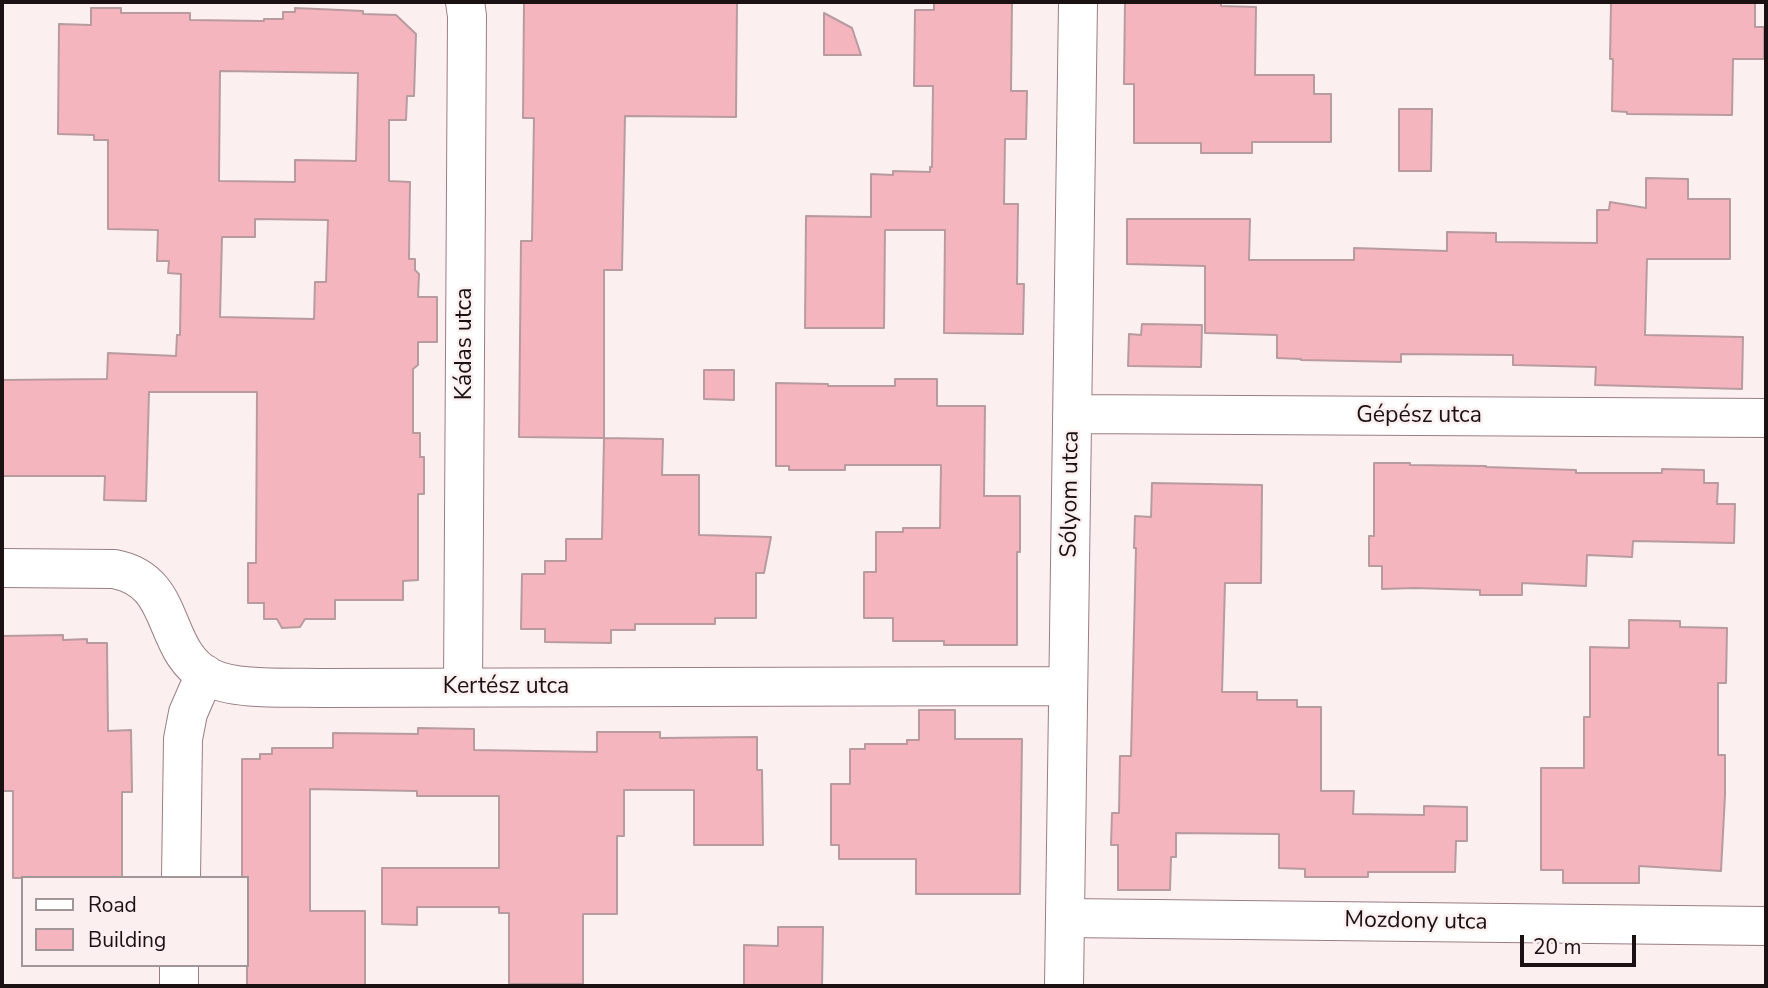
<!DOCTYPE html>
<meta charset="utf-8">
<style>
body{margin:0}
#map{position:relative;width:1768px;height:988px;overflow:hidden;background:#fceff0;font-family:"Nunito Sans",sans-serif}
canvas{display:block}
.frame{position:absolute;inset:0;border:4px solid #1b1113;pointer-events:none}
.legend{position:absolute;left:21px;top:876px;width:228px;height:91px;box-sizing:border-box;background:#fceff0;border:2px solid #a29698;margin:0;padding:9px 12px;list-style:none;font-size:21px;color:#1b1113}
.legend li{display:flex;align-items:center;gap:14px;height:35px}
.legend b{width:35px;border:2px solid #a29698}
.scale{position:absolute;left:1520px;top:935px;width:116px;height:32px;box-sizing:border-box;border:4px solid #1b1113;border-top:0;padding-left:9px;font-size:21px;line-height:24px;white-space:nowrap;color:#1b1113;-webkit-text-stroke:5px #fceff0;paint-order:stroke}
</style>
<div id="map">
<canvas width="1768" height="988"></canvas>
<div class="frame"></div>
<ul class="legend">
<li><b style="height:9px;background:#fff"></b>Road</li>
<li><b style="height:19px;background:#f5b5bf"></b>Building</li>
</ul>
<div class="scale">20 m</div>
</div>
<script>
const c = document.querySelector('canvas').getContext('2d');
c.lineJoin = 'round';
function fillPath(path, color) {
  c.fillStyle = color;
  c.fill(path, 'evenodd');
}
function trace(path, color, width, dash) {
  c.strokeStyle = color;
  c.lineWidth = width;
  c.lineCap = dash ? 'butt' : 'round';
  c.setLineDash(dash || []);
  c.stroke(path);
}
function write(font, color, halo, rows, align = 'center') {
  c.font = font + ' "Nunito Sans",sans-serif';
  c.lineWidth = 5;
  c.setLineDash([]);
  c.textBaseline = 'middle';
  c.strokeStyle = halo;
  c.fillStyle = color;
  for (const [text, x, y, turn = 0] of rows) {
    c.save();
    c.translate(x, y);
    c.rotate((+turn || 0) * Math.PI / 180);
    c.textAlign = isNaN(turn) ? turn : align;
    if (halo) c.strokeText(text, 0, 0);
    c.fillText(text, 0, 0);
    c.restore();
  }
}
const building = new Path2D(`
 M524,2H737L736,117L625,116L622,270H604V438L663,439L662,475H699V535L771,537L764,573H756V618H715V624H635V630H611V643L545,642V629H521L522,574H545V561H566V539H602L604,438L519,437L521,241H532L534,118H523Z
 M934,2H1012L1011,91H1027L1026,139H1005L1004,204H1018L1017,284H1024L1023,334L944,333L945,230H885L884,328H805L806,216L871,217V174L893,175V171L930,172V167H932L933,86H914L915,10H934Z
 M1125,2H1221V6L1256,7L1255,75H1314V94H1331V142H1252V153H1201V143H1134V84H1124Z
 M1611,2H1755V27H1764V59H1733L1732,115L1627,114V112L1612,111L1613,59H1610Z
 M91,8H121V13H190V20L264,21V19H283V12H295V8L363,11V14L396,15L416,34L414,96H407L406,120H389V181L410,182L409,259H415V270L419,274L418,297H437V342H418V365L413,369V433H420V457H424V494H418V580L403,581V600H335V619H305L300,627L282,628L277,619H264V603H248V563H256L257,392H149L146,501L104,500L105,476H2V380L107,379L108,353L176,356L177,335H180L181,274L168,273L169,261H157L158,230L108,229V140H94V135L58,134L59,24L91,25ZM220,71L358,73L356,161L295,160V182L219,181ZM255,219L328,220L326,282H315L314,319L220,317L222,237H255Z
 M824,13L852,28L861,55H824Z
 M1399,109H1432L1431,171H1399Z
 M1646,178L1688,179V199H1730V259H1647L1645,335L1743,337L1742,389L1595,385L1596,367L1513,365V355L1401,354V362L1301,360V359L1277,358V335L1205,333V266L1127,264V219H1250L1249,260H1354V248L1447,251V232L1496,233V242L1597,243V210H1609L1610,202L1646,208Z
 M1142,324L1202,325L1201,367L1128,366L1129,334L1141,335Z
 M704,370H734V400L704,399Z
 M895,379H937V406H985L984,496H1020V552H1017V645H944V641H893V618H864V572H876V532H903V528H940L941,465H845V470H789V466H776V383L828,384V386H895Z
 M1374,463H1410V465L1486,466V467L1576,470V473H1662V469L1704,470V483H1718L1717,504H1735L1734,543L1633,541L1632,557L1587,555L1586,586L1522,583V595H1480V590L1415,588L1382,589V566H1369V536H1374Z
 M1152,483L1262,485L1261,583H1225L1222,692H1257V700H1297V707H1321V791H1354L1353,814L1424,815V806L1467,807V841H1456L1455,872H1368V877H1305V869L1279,868V834L1176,833V857H1171L1170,890H1118V845H1111L1112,813H1119L1120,756H1131L1136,548H1134L1135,516L1151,517Z
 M1629,620L1680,621V627L1727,628L1726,683H1718V755H1725V795L1721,871L1639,866V883H1563V870H1541V768H1584V717H1590V647L1629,648Z
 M63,635V640L87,639V643H107L108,731L131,730L132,792H122V878H13V791H2V636Z
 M919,710H955V739H1022L1020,894H916V859H839V845H831V784H850V749H865V744H907V740H919Z
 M418,728L474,729V750L597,752V732H660V738L757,737V770H762L763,845H694V790H624V836H617V914H583V984H509V913H499V907H417V925L382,924V868H499V796H417V791L310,789V911H365V986H247V878H242V759H260V754H272V748H333V733L418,734Z
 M778,927H823L822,986H744V945L778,946Z`);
const minor = new Path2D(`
 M1072,414L1766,418
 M2,568L114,569C179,581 159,650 209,677C235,691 290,687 320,688L1067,686
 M463,687L467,16L465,2
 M181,878L183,739L188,713L205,674
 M1066,918L1766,926
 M179,986V965
 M1064,986L1078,2`);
const streetNames = [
 ["Kádas utca",465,344,-90],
 ["Gépész utca",1419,416],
 ["Sólyom utca",1071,494,-89],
 ["Kertész utca",506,687],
 ["Mozdony utca",1416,922,1]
];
fillPath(building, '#f5b5bf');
trace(building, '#b89b9f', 2);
trace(minor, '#9a7e82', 40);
trace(minor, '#fff', 38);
write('23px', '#1b1113', '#fceff0', streetNames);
</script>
